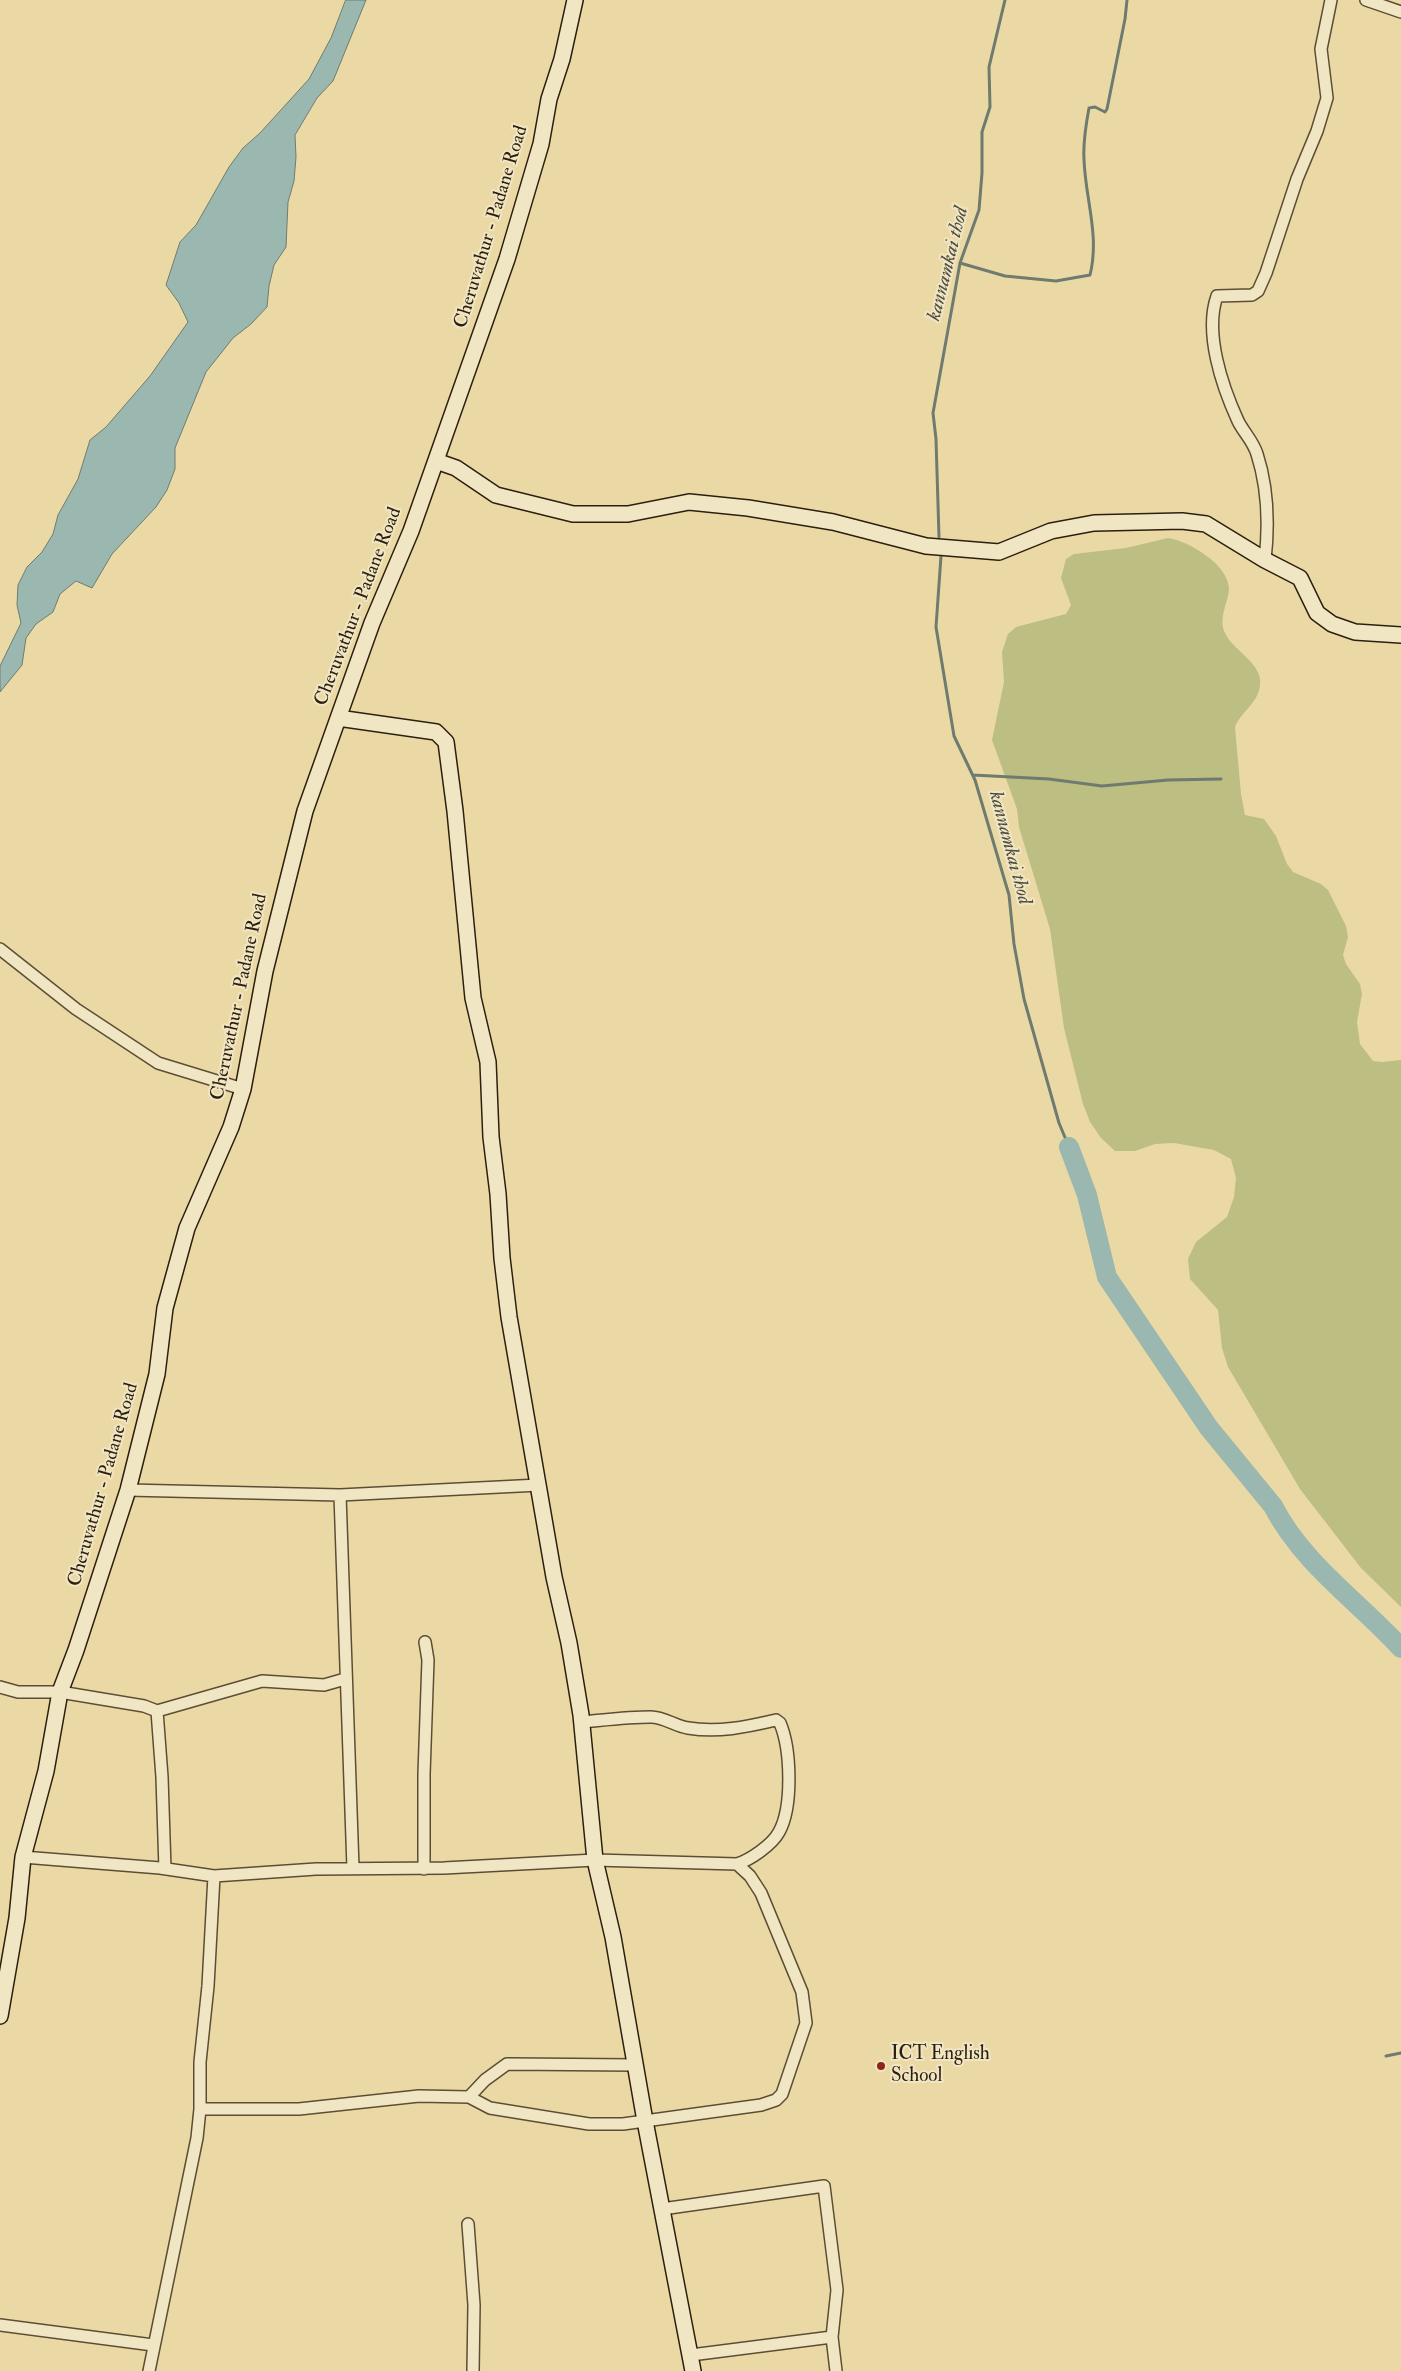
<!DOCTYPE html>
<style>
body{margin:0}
canvas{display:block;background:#ead9a5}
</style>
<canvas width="1401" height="2371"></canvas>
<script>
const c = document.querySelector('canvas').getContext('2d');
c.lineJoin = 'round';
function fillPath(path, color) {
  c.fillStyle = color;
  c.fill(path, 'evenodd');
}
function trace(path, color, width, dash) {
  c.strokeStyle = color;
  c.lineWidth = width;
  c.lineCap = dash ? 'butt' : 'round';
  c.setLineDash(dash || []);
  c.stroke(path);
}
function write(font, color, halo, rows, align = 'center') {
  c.font = font + ' "IM FELL Double Pica",serif';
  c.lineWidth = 4;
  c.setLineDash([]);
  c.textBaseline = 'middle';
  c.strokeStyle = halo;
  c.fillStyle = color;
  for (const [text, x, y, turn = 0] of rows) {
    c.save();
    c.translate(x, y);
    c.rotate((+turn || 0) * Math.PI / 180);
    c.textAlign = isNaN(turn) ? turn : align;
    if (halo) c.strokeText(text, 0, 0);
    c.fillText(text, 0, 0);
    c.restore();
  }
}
const green = new Path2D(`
 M1168,538C1189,541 1229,565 1229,589C1228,604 1218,618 1225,633C1233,651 1263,663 1260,685C1259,702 1241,712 1235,727L1241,794L1245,815L1264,819L1276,836L1287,864L1293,872L1321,884L1328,890L1346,926L1348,937L1343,955L1346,964L1360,984L1362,994L1357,1022L1360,1044L1373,1061L1382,1062L1401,1060V1607L1361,1568L1300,1489L1228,1367L1222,1348L1218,1310L1190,1279L1188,1259L1196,1242L1227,1217L1234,1197L1236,1178L1231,1159L1214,1150L1174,1143L1155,1144L1135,1151H1115L1101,1138L1090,1122L1083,1104L1064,1028L1050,929L1019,827L1017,809L992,740L1004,682L1002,652L1008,634L1016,627L1066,614L1071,605L1061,578L1066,559L1074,554L1126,548Z`);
const water = new Path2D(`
 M346,0H366L333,81L317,98L295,135L296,157L294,181L288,202L286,247L274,265L269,286L267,307L251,324L233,338L206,372L175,448V469L167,490L156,507L112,554L92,588L76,581L60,594L53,612L36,624L26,638L22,665L0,692V666L21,623L17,605L18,585L27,567L42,552L53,534L58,515L78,479L90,440L106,427L150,376L188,322L179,303L166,285L180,242L196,225L229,167L243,148L260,133L309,79L331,38Z`);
const stream = new Path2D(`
 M960,263L1005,276L1056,281L1090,275C1100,235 1085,198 1084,159C1083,142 1086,124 1089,108L1095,107L1105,112L1107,109L1125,19L1127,0
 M939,537L936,439L933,413L960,263L979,210L982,173V132L990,107L989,67L1005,0
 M941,556L936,627L954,736L975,780L1009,895L1014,944L1024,999L1059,1123L1069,1147
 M973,775L1049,779L1102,786L1168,780L1221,779
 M1386,2056L1401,2053`);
const river = new Path2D(`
 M1069,1147L1087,1195L1107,1277L1209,1428L1273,1506C1303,1564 1358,1601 1401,1648`);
const street = new Path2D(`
 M1366,0L1401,12
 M1265,560C1269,525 1268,488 1257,454C1253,441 1244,433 1238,421C1222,386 1204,333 1217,296L1252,295L1258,291L1266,273L1297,179L1317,131L1327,98L1321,49L1331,0
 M0,949L76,1009L158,1063L243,1089
 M128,1490L340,1495L539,1485
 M340,1495L353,1868
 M0,1687L18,1692H60L144,1706L157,1711L162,1777L165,1869
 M157,1711L262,1681L324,1685L345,1679
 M23,1857L160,1868L214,1876L316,1869L444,1868L595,1860L737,1864C750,1860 772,1845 779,1832C793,1807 791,1749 780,1723L776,1720C746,1727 718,1733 688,1728C675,1726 664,1717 651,1717C628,1717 604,1720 581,1722
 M424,1869V1774L428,1660L425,1642
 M469,2097L490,2108L589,2124H623L761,2105L776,2100L782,2094L806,2023L802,1992L761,1893L750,1876L737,1864
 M200,2109H299L419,2096L469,2097L485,2080L507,2064L635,2065
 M662,2209L824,2186L837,2290L832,2337
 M468,2224L474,2305L473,2371
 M0,2325L153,2345
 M691,2355L832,2337L836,2371
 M149,2371L197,2138L200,2109V2062L208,1986L214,1876`);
const secondary = new Path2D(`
 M436,461L456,468L496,495L573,514H628L689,502L748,508L833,522L926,546L999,552L1051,531L1094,523L1182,521L1206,524L1265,560L1300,578L1317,613L1332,624L1355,632L1401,635
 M338,718L436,732L446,742L455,811L473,998L488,1062L491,1137L498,1194L502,1258L509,1317L554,1577L569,1643L581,1715L595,1860L613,1937L645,2121L693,2371
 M0,2016L17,1918L23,1857L46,1771L60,1692L76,1650L128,1490L157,1374L165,1308L187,1228L231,1127L243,1089L265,971L305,811L372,623L411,531L507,259L541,144L549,99L562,59L575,0`);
const markers = [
 [881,2066,5,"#8f2418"]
];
const streetNames = [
 ["Cheruvathur - Padane Road",492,227,-73],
 ["Cheruvathur - Padane Road",359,607,-69],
 ["Cheruvathur - Padane Road",240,997,-78],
 ["Cheruvathur - Padane Road",104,1485,-74]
];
const poiNames = [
 ["ICT English",891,2055],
 ["School",891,2077]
];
const waterNames = [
 ["kannamkai thod",949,264,-76],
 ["kannamkai thod",1009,848,75]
];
fillPath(green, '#bcbe82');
fillPath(water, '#9bb8b0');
trace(water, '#6f7b6f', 1);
trace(stream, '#6f7b6f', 3);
trace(river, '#9bb8b0', 20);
trace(street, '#5c4e34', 14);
trace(secondary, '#2d1f0e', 18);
trace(street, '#f1e6c4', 11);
trace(secondary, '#f1e6c4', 15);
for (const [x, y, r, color] of markers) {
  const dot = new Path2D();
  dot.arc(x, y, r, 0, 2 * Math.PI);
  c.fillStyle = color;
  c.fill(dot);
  trace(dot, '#f1e6c4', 2);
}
write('19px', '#2d1f0e', '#f1e6c4', streetNames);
write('19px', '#2d1f0e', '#f1e6c4', poiNames, 'left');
write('italic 20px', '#4e4d3f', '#f1e6c4', waterNames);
</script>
